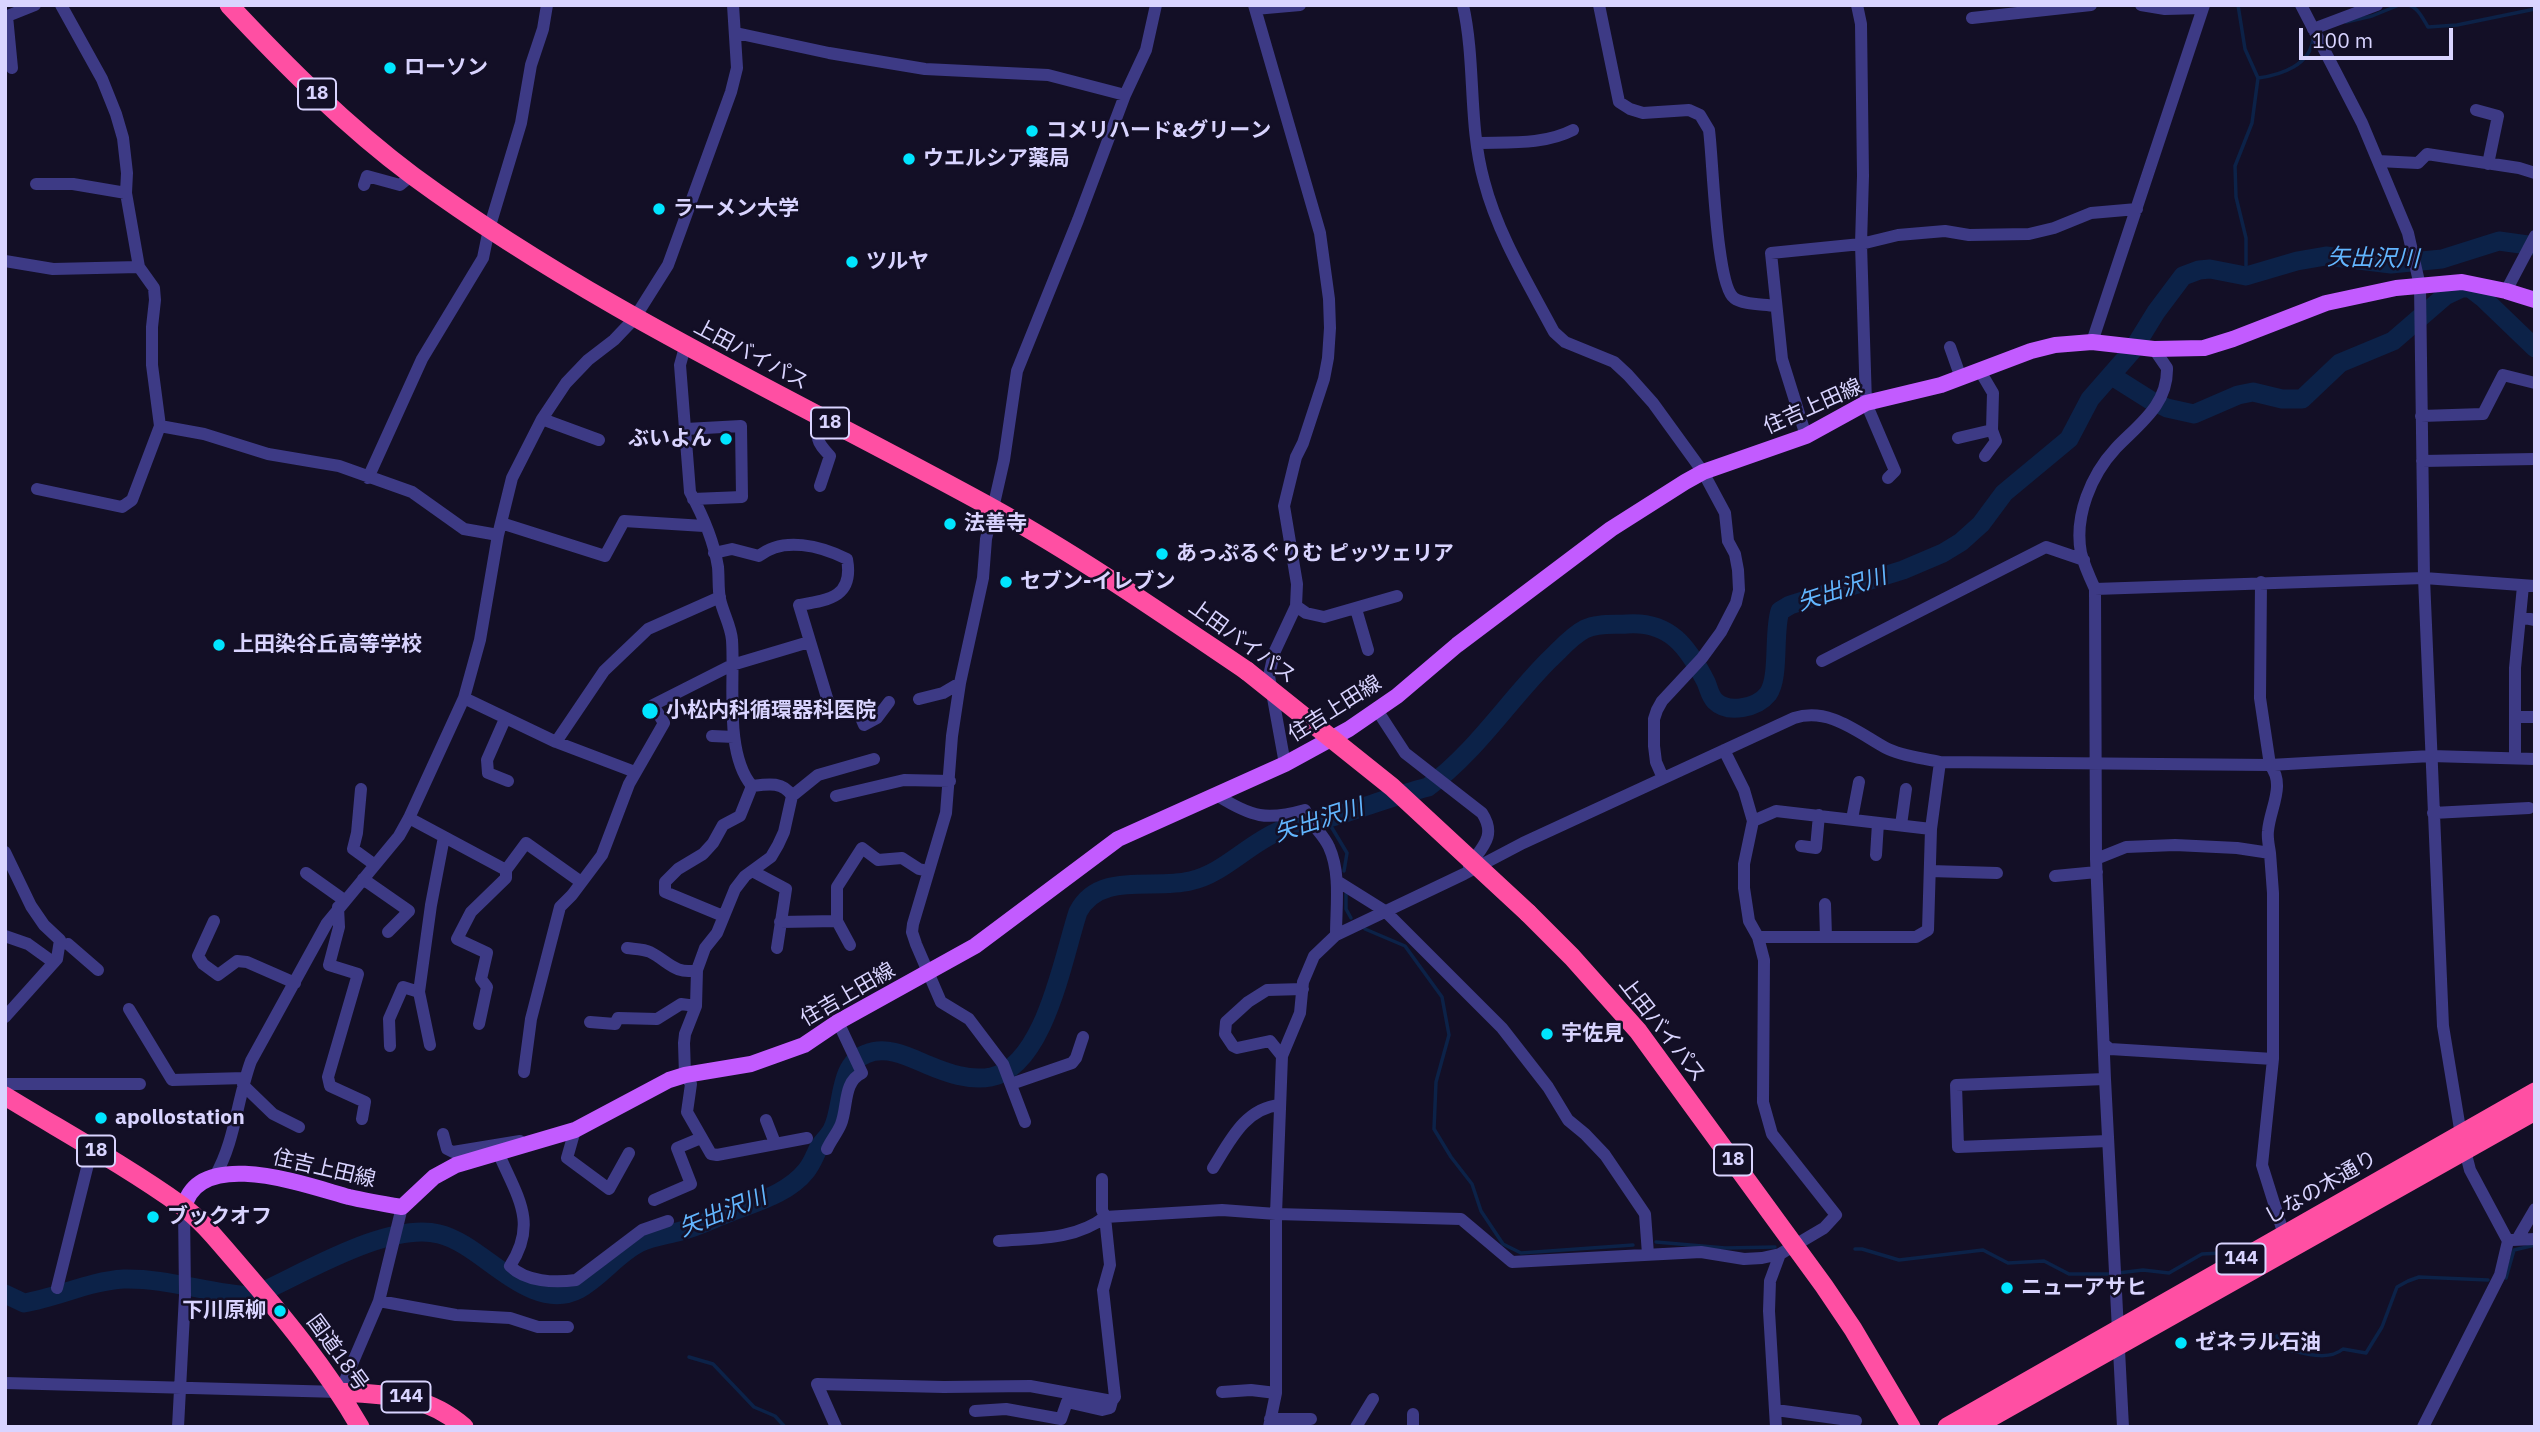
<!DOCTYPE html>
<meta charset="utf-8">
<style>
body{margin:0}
#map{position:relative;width:2540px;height:1432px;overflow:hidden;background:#130f26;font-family:"IBM Plex Sans",sans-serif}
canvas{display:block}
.frame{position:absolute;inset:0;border:7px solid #d9d4ff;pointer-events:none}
.scale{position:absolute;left:2299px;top:28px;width:154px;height:32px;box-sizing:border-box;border:4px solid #d9d4ff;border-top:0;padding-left:9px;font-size:21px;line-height:24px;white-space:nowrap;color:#d9d4ff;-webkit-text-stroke:5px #130f26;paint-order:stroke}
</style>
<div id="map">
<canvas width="2540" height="1432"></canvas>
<div class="frame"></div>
<div class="scale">100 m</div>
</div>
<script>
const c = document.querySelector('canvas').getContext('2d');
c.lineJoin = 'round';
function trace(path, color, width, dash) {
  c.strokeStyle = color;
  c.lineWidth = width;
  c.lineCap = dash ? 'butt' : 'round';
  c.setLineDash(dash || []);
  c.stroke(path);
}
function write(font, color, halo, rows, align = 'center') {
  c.font = font + ' "IBM Plex Sans","Noto Sans JP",sans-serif';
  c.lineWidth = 5;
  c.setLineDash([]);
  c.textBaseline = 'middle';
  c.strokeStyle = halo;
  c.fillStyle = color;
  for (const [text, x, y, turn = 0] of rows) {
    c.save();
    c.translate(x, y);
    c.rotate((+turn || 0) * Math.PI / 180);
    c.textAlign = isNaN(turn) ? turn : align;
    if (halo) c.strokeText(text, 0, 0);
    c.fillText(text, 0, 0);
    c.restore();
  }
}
const stream = new Path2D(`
 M2238,5L2245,49L2258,78L2252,123L2235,166L2236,197L2246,238V276
 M2408,5C2418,7 2423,19 2428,27L2457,25L2535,9
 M2346,22L2372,16L2399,5
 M2258,78C2281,75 2311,65 2313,38
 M1326,818L1347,853L1344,871
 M1346,894V909L1351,918
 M1365,929L1405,946L1442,997L1449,1035L1436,1082L1434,1129L1451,1157L1472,1184L1481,1211L1503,1244L1521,1253L1633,1245
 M1656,1242L1725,1248L1775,1247
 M1855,1249H1862L1899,1260L1983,1250L2008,1263L2044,1261L2069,1274H2110
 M2118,1273L2143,1270L2169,1273L2202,1254L2221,1253
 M2506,1278L2514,1250L2535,1245
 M2277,1336L2279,1348C2299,1351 2326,1363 2343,1349L2366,1353L2382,1327L2397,1287L2408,1281L2419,1277L2488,1280
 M689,1357L713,1364L754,1407L775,1416L785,1427`);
const river = new Path2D(`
 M2112,376L2150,400L2167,408L2194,414L2238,395L2253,392L2282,399H2302L2340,363L2393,341L2445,296L2462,288H2470L2483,298L2535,348
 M5,1294L24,1303C59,1297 89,1281 124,1279C168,1278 209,1294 253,1296C301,1275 388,1221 439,1234C483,1244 530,1315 579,1289C601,1277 617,1254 639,1243C652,1236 667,1235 681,1231C697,1227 711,1220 726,1214C752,1203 787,1195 806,1171C812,1164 815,1155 819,1147C823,1141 829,1136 832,1130C844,1108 837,1065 866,1054C887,1045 909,1057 928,1065C947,1073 969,1081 991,1077C1045,1066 1063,957 1078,912C1099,871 1153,890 1190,881C1223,874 1248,844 1279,831C1293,824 1310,823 1325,819C1360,809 1393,796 1428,787C1475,753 1508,701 1549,660C1560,650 1571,636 1585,629C1597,623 1614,625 1627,624C1670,621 1688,647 1706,682C1709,689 1710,696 1715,701C1728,714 1757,708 1768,694C1780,678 1773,632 1780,611L1790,605L1903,570L1943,553L1961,542L1981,524L2004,493L2069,439L2090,399L2132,351L2156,312L2183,276L2199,270L2210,269L2246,276L2297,261L2326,256L2391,264L2442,259L2499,241L2535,246`);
const minor = new Path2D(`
 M1254,5L1320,233L1329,299L1330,328L1328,358L1324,379L1303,443L1296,457L1284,506L1297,584L1296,606L1274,653L1269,676L1285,764
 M1463,5C1476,63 1468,124 1484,181C1498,235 1528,283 1554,332L1565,342L1614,362L1628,375L1653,403L1703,472L1725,513L1728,541L1735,554L1738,570L1739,590L1736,603L1721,632L1702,658L1662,701L1657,710L1654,719V746L1656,762L1663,778
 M1599,5L1619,102L1630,109L1643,113L1689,110L1700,115L1709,130C1713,159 1716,285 1734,298C1743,305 1764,304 1775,306
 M1857,5L1861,24L1863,176L1861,244L1866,403L1895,471L1888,478
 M2141,5L2165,9L2203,8
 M2301,5L2362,123L2408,233L2420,286L2424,578L2443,1026L2461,1135L2470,1170L2508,1241L2500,1275L2423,1427
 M1255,9L1300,5
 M7,16L12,68
 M5,17L35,5
 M1972,18L2091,5
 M2313,29L2377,5
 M736,33L829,53L925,69L1048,75L1125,95
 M2476,110L2498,116L2488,164
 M1477,143C1509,142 1544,145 1573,130
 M2378,161L2418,163L2427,154L2519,168L2535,173
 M36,184H73L126,193
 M364,185L367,176L400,185L412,175
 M5,261L53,269L139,267
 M2506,291L2535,236
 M2092,342L2204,5
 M685,347L680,365L690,492C702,514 714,542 718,567C719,578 718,589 720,599C723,613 731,626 732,640C735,682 724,753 752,786L740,816L723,825L713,843L703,854L678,869L665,882V892L723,916
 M1950,347L1961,378
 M2421,416L2483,414L2503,375L2535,383
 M542,419L599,440
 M160,426L204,434L268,454L339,466L412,492L464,529L498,535
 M686,429L741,426L742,497L693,499
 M1806,436L1782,359L1771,253L1861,244L1898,235L1945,231L1969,235L2029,234L2054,228L2091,213L2137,209
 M1958,438L1992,430L1993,393L1980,371
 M1985,456L1996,441L1992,430
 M2422,461L2535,459
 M368,478L422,359L483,258L489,229L521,123L531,65L543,29L547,5
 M820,486L830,456C816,441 815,439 823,420
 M37,489L122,507L132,500L160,426L152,365V327L155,300L154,288L139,267L126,193L127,173L123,138L116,114L102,79L61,5
 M501,523L605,556L624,521L704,526
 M714,553L732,549L759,556C783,536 821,546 847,559C854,597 829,600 799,605L831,711L855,704L864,725L877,718L889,702
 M2261,582L2260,698L2270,765C2286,785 2270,808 2268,831C2267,838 2269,846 2270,853
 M2095,589L2424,578L2535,586
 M1296,606L1306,613L1324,617L1397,596
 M1356,609L1368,650
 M2520,617L2535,620
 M1822,661L2046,547L2084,560
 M464,698L556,742L635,772
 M919,699L943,693L960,683
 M1377,710L1405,753L1482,813C1497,836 1482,847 1469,866
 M2515,717H2535
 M505,719L487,760L488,773L508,781
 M712,736L734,737
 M556,742L604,671L648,629L720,597
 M2515,757V668L2523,586
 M752,786C767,784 783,781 792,796
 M361,789L357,833L353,849L375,865
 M836,796L904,780L950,781
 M1218,796C1252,817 1266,821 1305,810C1310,825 1323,833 1329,847C1341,873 1336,907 1336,935
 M2433,813L2529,808
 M409,818L506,870
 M1852,819L1859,782
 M1753,821L1776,811L1931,829
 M1901,825L1906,789
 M1801,846L1816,848L1819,815
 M5,852L31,906L44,925L60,940L57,959L5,1017
 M1876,855L1878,823
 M2096,859L2126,847L2175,845L2237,848L2270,853L2273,893V1059L2262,1165L2284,1235
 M1930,871L1997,873
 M754,872L786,889L777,948
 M306,873L344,900
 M2055,876L2097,872
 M363,879L409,911L388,932
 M1337,881L1385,911L1502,1028L1548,1087L1568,1120L1585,1134L1605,1155L1645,1214L1648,1254
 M1825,904L1826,937
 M338,907L339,927L329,965L358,974L328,1077L330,1086L365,1102L362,1119
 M214,921L198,956L203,964L218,975L237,961L247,962L295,983
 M837,921L850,945
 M780,922L837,921V887L862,848L878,860L902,858L919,869L928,871
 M5,936L28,944L53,962
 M1758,937H1916L1928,930L1931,829L1940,762
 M68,944L98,970
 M627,948C634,949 644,949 650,952C668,961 675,975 697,970
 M419,992L430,1045
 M129,1009L172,1080L245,1078
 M590,1022L615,1024L618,1018L657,1019L681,1004L696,1006
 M479,1024L487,987L481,979L487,953L457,939L471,912L506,878V870L526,843L581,882
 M2104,1044L2110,1049L2273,1059
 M390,1046L389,1019L403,987L419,992L431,905L444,837
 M1282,1056L1270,1041L1237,1048L1233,1046L1225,1034L1226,1022L1248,1002L1267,990L1303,989
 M524,1072L531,1019L560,907L572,895L602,855L629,784L664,723L653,705L732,665L809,642
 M2105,1079L1956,1085L1958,1147L2108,1141
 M5,1084H140
 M1011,1084L1072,1063L1076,1058L1083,1037
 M243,1085L273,1114L299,1127
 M766,1120L775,1143
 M1025,1122L1003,1064L969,1019L941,1002L916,944L912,932L913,924L946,813L952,736L960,683L983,578L986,539L1004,460L1017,371L1078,220L1125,95L1146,50L1156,5
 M575,1130L567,1158L609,1189L629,1153
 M443,1134L447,1149L453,1152L520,1141
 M807,1138L717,1155L711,1154L687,1112L691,1084L685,1075L684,1043L685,1034L696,1006L697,970L705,948L717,933L735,889L745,876L771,857L778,845L784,832L792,796L818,775L874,759
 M827,1149C831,1140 838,1132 841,1124C848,1106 843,1082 862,1073L838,1022
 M498,1152C516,1195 539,1222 510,1266C526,1282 555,1283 576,1280L642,1230L668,1221
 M1213,1168C1230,1141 1245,1108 1280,1105
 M215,1176C235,1142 237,1099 251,1061L327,923L399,836L409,818L464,698L480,640L498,535L512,478L542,419L566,383L588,360L614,340L634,319L668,265L731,92L737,68L733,5
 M654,1200L691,1184L677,1148L701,1138
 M2518,1238L2535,1209
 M2512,1240L2535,1239
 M999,1241C1036,1238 1075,1240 1105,1217L1222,1210L1276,1214L1461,1219L1512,1262L1701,1252L1744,1259L1762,1258L1780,1254L1824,1228L1836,1215L1772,1134L1763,1102L1764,960L1758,937L1749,921L1744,888V864L1753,821L1744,790L1724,750
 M57,1288L92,1148
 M379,1301L456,1315L510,1318L538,1327H568
 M5,1383L340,1392L379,1301L402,1207
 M1222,1392L1251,1390L1276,1393
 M1776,1410L1856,1421
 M975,1411L1006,1409L1061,1419L1067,1402L1102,1410L1110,1408L1112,1401
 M1270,1419H1311
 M178,1427L185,1295L184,1208
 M836,1427L817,1384L944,1387L1030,1386L1112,1401L1115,1397L1103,1290L1110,1265L1105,1217L1102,1210V1179
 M1269,1427L1276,1393V1214L1282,1056L1300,1013L1303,982L1314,956L1336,935L1464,874L1523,843L1794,718C1829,707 1857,732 1886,748C1901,756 1923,758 1940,762L2270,765L2431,756L2535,759
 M1356,1427L1373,1399
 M1413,1427V1414
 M1776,1427L1769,1311L1770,1281L1780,1254
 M2123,1427L2105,1079L2096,859L2095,589C2090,578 2084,565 2081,553C2074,516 2091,475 2116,448C2139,424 2168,405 2167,368L2154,349`);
const major = new Path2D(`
 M184,1208C198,1145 308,1186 349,1197C366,1201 384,1204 402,1207L434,1177L456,1165L575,1130L669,1080L685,1075L751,1064L804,1045L838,1022L975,946L1118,839L1285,764L1349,729L1397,696L1457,645L1611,529L1685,482L1703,472L1806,436L1866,403L1941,385L2031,351L2055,345L2092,342L2154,349L2204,348L2233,339L2326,303L2396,288L2462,282L2506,291L2535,300`);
const highway = new Path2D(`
 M229,5C286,66 346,126 413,176C594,309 798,401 994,509C1082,558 1164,615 1247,671
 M1528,913L1572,957L1638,1031L1824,1286L1853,1329L1911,1427
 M5,1096C64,1132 126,1166 182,1206C204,1222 221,1245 238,1264C282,1315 326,1368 360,1427
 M340,1392C388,1395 426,1394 464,1427
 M1947,1427L2535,1092
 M1974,1427L2535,1111`);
const highwayBridge = new Path2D(`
 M1247,671L1392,787L1528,913`);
const markers = [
 [390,68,7,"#00e5ff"],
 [1032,131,7,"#00e5ff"],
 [909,159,7,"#00e5ff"],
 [659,209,7,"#00e5ff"],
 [852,262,7,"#00e5ff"],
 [726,439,7,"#00e5ff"],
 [950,524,7,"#00e5ff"],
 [1162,554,7,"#00e5ff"],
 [1006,582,7,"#00e5ff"],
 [219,645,7,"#00e5ff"],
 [650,711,9,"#00e5ff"],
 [1547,1034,7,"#00e5ff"],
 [101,1118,7,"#00e5ff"],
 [153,1217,7,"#00e5ff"],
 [2007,1288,7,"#00e5ff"],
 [280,1311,7,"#00e5ff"],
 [2181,1343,7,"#00e5ff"]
];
const shields = [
 [317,94,38],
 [830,423,38],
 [96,1151,38],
 [1733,1160,38],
 [2241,1259,49],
 [406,1397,49]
];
const shieldNames = [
 ["18",317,94],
 ["18",830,423],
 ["18",96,1151],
 ["18",1733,1160],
 ["144",2241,1259],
 ["144",406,1397]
];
const poiNames = [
 ["ローソン",404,68],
 ["コメリハード&グリーン",1046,131],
 ["ウエルシア薬局",923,159],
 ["ラーメン大学",673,209],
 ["ツルヤ",866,262],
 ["ぶいよん",712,439,"right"],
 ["法善寺",964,524],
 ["あっぷるぐりむ ピッツェリア",1176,554],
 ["セブン-イレブン",1020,582],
 ["上田染谷丘高等学校",233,645],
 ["小松内科循環器科医院",666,711],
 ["宇佐見",1561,1034],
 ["apollostation",115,1118],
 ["ブックオフ",167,1217],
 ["ニューアサヒ",2021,1288],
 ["下川原柳",266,1311,"right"],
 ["ゼネラル石油",2195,1343]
];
const streetNames = [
 ["上田バイパス",751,355,28],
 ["住吉上田線",1813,407,-24],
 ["上田バイパス",1242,642,36],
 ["住吉上田線",1335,709,-32],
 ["住吉上田線",848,995,-30],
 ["上田バイパス",1662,1030,52],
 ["住吉上田線",324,1169,13],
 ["しなの木通り",2321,1188,-30],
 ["国道18号",337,1353,54]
];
const waterNames = [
 ["矢出沢川",2373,259,1],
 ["矢出沢川",1842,590,-18],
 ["矢出沢川",1319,821,-18],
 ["矢出沢川",723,1213,-22]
];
trace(stream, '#0c2248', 3.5);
trace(river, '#0c2248', 19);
trace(minor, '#3d3a85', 12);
trace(major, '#c25bff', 16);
trace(highway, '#ff4fa3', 19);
trace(highwayBridge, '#ff4fa3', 19);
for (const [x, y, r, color] of markers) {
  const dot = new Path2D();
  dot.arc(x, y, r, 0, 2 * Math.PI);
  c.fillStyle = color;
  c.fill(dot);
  trace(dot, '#130f26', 2.5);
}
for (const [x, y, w] of shields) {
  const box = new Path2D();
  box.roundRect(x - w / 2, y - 15.5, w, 31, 5);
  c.fillStyle = '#130f26';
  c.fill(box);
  trace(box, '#d9d4ff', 2);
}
write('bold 19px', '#d9d4ff', null, shieldNames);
write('bold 21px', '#d9d4ff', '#130f26', poiNames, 'left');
write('21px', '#d9d4ff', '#130f26', streetNames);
write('italic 23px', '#62b6ff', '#130f26', waterNames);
</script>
